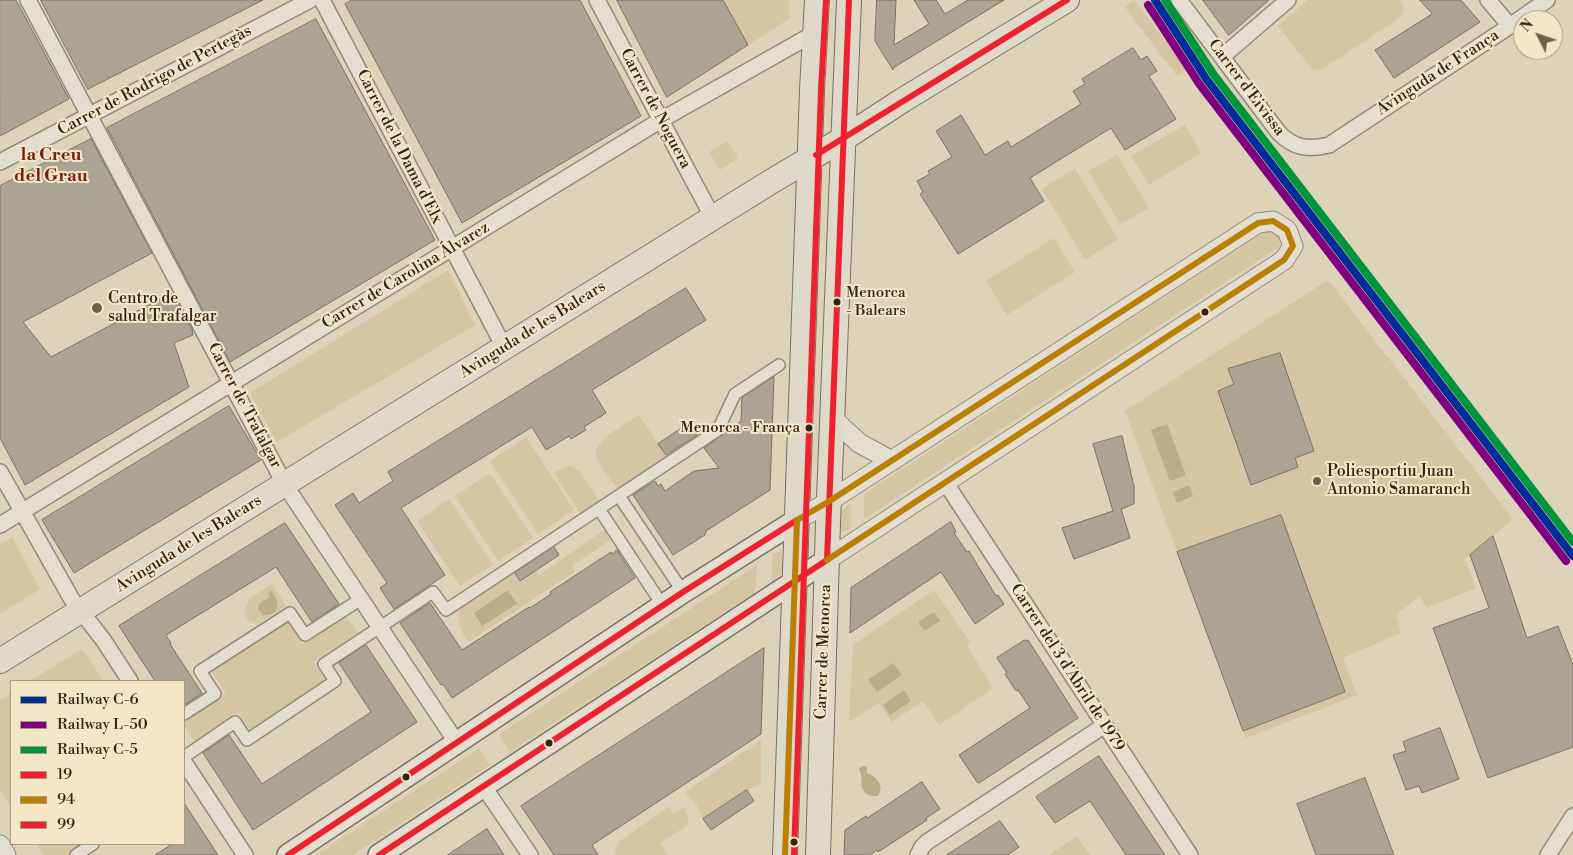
<!DOCTYPE html>
<meta charset="utf-8">
<style>
body{margin:0}
#map{position:relative;width:1573px;height:855px;overflow:hidden;background:#ddd3b8;font-family:"Libre Bodoni",serif}
canvas{display:block}
.legend{position:absolute;left:10px;top:680px;width:175px;height:165px;box-sizing:border-box;background:#f3e7c7;border:1px solid #a59980;margin:0;padding:6px 9px;list-style:none;font-size:15px;color:#312315}
.legend li{display:flex;align-items:center;gap:10px;height:25px}
.legend b{width:25px;border:1px solid #a59980}
.north{position:absolute;left:1513px;top:10px;width:50px;height:50px;box-sizing:border-box;background:#f3e7c7;border:1px solid #a59980;border-radius:50%;rotate:311deg;font-size:14px;font-weight:700;line-height:20px;text-align:center;color:#312315}
.north::after{content:'';display:block;margin:auto;width:18px;height:22px;background:#6d614e;clip-path:polygon(50% 0,100% 100%,50% 72%,0 100%)}
</style>
<div id="map">
<canvas width="1573" height="855"></canvas>
<ul class="legend">
<li><b style="height:6px;background:#002d9a"></b>Railway C-6</li>
<li><b style="height:6px;background:#800080"></b>Railway L-50</li>
<li><b style="height:6px;background:#00953b"></b>Railway C-5</li>
<li><b style="height:6px;background:#ed222e"></b>19</li>
<li><b style="height:6px;background:#bc7f06"></b>94</li>
<li><b style="height:6px;background:#ed222e"></b>99</li>
</ul>
<div class="north">N</div>
</div>
<script>
const c = document.querySelector('canvas').getContext('2d');
c.lineJoin = 'round';
function fillPath(path, color) {
  c.fillStyle = color;
  c.fill(path, 'evenodd');
}
function trace(path, color, width, dash) {
  c.strokeStyle = color;
  c.lineWidth = width;
  c.lineCap = dash ? 'butt' : 'round';
  c.setLineDash(dash || []);
  c.stroke(path);
}
function write(font, color, halo, rows, align = 'center') {
  c.font = font + ' "Libre Bodoni",serif';
  c.lineWidth = 4;
  c.setLineDash([]);
  c.textBaseline = 'middle';
  c.strokeStyle = halo;
  c.fillStyle = color;
  for (const [text, x, y, turn = 0] of rows) {
    c.save();
    c.translate(x, y);
    c.rotate((+turn || 0) * Math.PI / 180);
    c.textAlign = isNaN(turn) ? turn : align;
    if (halo) c.strokeText(text, 0, 0);
    c.fillText(text, 0, 0);
    c.restore();
  }
}
const green = new Path2D(`
 M723,0H789V19L748,45Z
 M1134,0L1187,69L1177,76L1125,7Z
 M1308,0H1399L1404,9L1401,17L1321,70L1312,69L1278,26Z
 M1185,125L1201,153L1149,185L1131,156Z
 M727,141L738,158L720,170L709,152Z
 M1117,155L1149,208L1120,224L1088,171Z
 M1075,168L1118,239L1085,260L1042,189Z
 M1274,229L1282,239L1279,247L864,519V494L1267,230Z
 M1054,238L1075,272L1007,315L986,281Z
 M448,270L475,325L277,442L250,393Z
 M1328,280L1513,519L1465,559L1476,588L1426,608L1420,595L1396,615L1401,633L1343,658L1357,695L1246,738L1125,411Z
 M639,415L667,457L618,490C611,480 600,468 596,457C591,441 628,423 639,415Z
 M526,437L574,510L538,534L490,461Z
 M571,466L579,470L600,502L581,515L554,473L564,467Z
 M490,473L533,538L498,561L455,496Z
 M449,499L493,565L460,586L417,521Z
 M851,503V528L843,532L840,530L841,511Z
 M606,529L612,539L572,566L575,572L468,642C460,630 457,622 460,607L530,561L539,575Z
 M12,537L40,589L0,614V545Z
 M780,551L782,554V573L771,581L773,554Z
 M757,565L755,592L510,752L499,734Z
 M272,584L286,606L258,623L249,621L244,613L249,599Z
 M934,590L970,642L967,646L993,688L939,725L923,701L892,722L879,703L849,722L853,645Z
 M347,616L358,633L314,662L327,683L252,733L238,712L194,741L184,725V722L226,694L211,671L287,621L302,644Z
 M82,649L104,681H30Z
 M11,693V807L0,790V700Z
 M761,740V782L703,819L696,804L685,792Z
 M479,748L490,765L353,855H316Z
 M670,806L673,814L685,807L689,824L661,843L667,855H615L617,845L621,840Z
 M1077,836L1090,855H1049Z
 M36,844H100L83,855H44Z`);
const water = new Path2D(`
 M1167,424L1186,475L1170,481L1151,430Z
 M1189,485L1193,496L1177,503L1173,492Z
 M508,590L517,604L482,626L474,613Z
 M271,591C281,601 280,617 263,615L258,609L259,604L270,597L268,593Z
 M934,612L940,621L924,631L918,622Z
 M893,663L902,675L877,692L868,680Z
 M904,690L911,701L890,715L883,705Z
 M862,766L867,767V773C877,777 885,786 878,796H870C856,787 865,780 859,769Z`);
const building = new Path2D(`
 M0,0H16L69,99L0,136Z
 M41,0H263L88,89Z
 M352,0H580L641,116L462,223L345,4Z
 M617,0H723L748,45L667,97Z
 M877,0H896L894,45L929,24L914,0H936L945,14L968,0H1004L893,68V70L875,41Z
 M1203,0H1269L1229,35Z
 M1420,0H1461L1480,22L1394,78L1375,50L1432,14Z
 M316,19L435,240L230,362L107,128Z
 M1133,48L1141,60L1147,56L1157,71L1149,76L1176,119L1125,150L1111,128L1030,178L1044,201L958,254L920,194L923,192L917,181L930,174L928,171L952,157L936,131L961,115L985,155L1008,141L1011,147L1081,104L1073,91L1085,84L1082,79Z
 M91,139L152,253L23,322L51,357L171,293L175,297L192,329L193,335L174,343L189,387L25,485L0,438V186Z
 M686,288L706,320L592,390L606,413L584,427L586,430L571,439L569,436L546,450L532,427L401,508L445,575L394,609L380,588L387,583L335,505L353,493L359,503L393,481L388,472Z
 M1280,353L1314,451L1295,458L1298,467L1251,485L1218,391L1234,384L1228,369Z
 M774,377L770,490L706,531L705,535L673,555L633,495L655,481L658,486L661,484L665,491L694,471L719,468L704,448L741,421L742,398Z
 M229,406L261,460L74,573L42,520Z
 M690,423L697,435L666,455L658,444Z
 M1122,436L1134,486V504L1121,509L1130,538L1074,559L1062,528L1113,511L1093,444Z
 M1281,515L1345,692L1243,731L1177,552Z
 M951,522L956,532L954,533L967,552L969,551L996,596L998,595L1004,604L975,624L941,572L850,633L851,588Z
 M285,523L339,604L312,622L276,567L166,635L171,643L170,644L202,693L184,705V681H155L119,626Z
 M1493,536L1527,638L1558,626L1573,665V747L1488,778L1433,628L1489,608L1470,555Z
 M554,547L559,555L520,581L515,573Z
 M617,550L635,578L452,698L443,684L441,685L400,623L430,603L462,650L529,607L530,608L551,594L550,592L611,552L612,554Z
 M1025,640L1026,641L1028,640L1078,718L979,783L977,782L959,755L1030,708L1018,690L1016,691L1005,674L1007,673L997,658Z
 M366,645L417,722L253,830L203,753L229,735L262,784L371,712L339,663Z
 M764,648L761,734L592,845L598,855H554L521,806Z
 M1440,728L1459,779L1422,793L1419,786L1406,790L1393,755L1406,751L1403,742Z
 M1099,756L1165,855H1126L1090,801L1055,823L1036,797Z
 M1365,778L1394,855H1316L1297,804Z
 M922,782L940,809L926,818L927,820L878,852L877,850L870,855H844L845,830L866,816L867,818Z
 M747,790L754,801L711,830L703,819Z
 M184,803L218,855H155L172,844H184Z
 M1000,821L1019,847L1008,855H947Z
 M487,829L504,855H448Z`);
const pedestrian = new Path2D(`
 M619,496L683,592
 M599,509L663,606
 M184,714L215,694L200,671L290,613L305,635L361,599
 M184,757L235,722L247,740L335,681L324,664L433,592L446,610L718,430L735,394L779,365
 M76,855L93,844`);
const minor = new Path2D(`
 M28,0L285,485L457,743
 M322,0L504,347
 M597,0L713,218
 M1179,0L1279,133C1294,148 1307,150 1329,145L1510,26L1547,0
 M1488,0L1510,26
 M1223,56L1288,0
 M0,162L310,0
 M0,472L71,598L104,641L130,681
 M945,482L1190,855
 M0,525L661,120L815,33
 M184,762L245,855
 M484,787L530,855
 M918,855L922,847L927,842L1105,725
 M1548,855L1573,816`);
const tertiary = new Path2D(`
 M832,418L859,443L892,461
 M797,520L828,502L1258,223L1273,221L1287,230L1293,246L1284,260L827,560
 M0,845L6,855`);
const secondary = new Path2D(`
 M288,855L683,592L797,520
 M379,855L827,560`);
const primary = new Path2D(`
 M0,661L772,181L843,139L903,100L1067,0
 M785,855L812,90L817,0
 M818,855L828,523L849,0`);
const bus1 = new Path2D(`
 M816,155L1067,0
 M827,560L849,0
 M288,855L683,592L797,520
 M379,855L827,560`);
const bus2 = new Path2D(`
 M785,855L797,520L828,502L1258,223L1273,221L1287,230L1293,246L1284,260L827,560`);
const bus3 = new Path2D(`
 M794,855L821,90L826,0`);
const rail1 = new Path2D(`
 M1155,0L1207,80L1573,556`);
const rail2 = new Path2D(`
 M1148,5L1200,85L1566,561`);
const rail3 = new Path2D(`
 M1165,0L1214,75L1573,542`);
const markers = [
 [837,302,4.5,"#312315"],
 [97,308,6,"#6d614e"],
 [1205,312,4.5,"#312315"],
 [809,428,4.5,"#312315"],
 [1317,481,5,"#6d614e"],
 [549,743,4.5,"#312315"],
 [406,777,4.5,"#312315"],
 [794,842,4.5,"#312315"]
];
const busNames = [
 ["Menorca",846,293],
 ["- Balears",846,311],
 ["Menorca - França",800,428,"right"]
];
const streetNames = [
 ["Avinguda de França",1438,73,-33],
 ["Carrer de Rodrigo de Pertegàs",155,81,-28],
 ["Carrer d'Eivissa",1246,88,53],
 ["Carrer de Noguera",655,109,62],
 ["Carrer de la Dama d'Elx",399,147,63],
 ["Carrer de Carolina Álvarez",406,276,-31],
 ["Avinguda de les Balears",533,330,-32],
 ["Carrer de Trafalgar",244,406,62],
 ["Avinguda de les Balears",189,544,-32],
 ["Carrer de Menorca",824,652,-88],
 ["Carrer del 3 d'Abril de 1979",1067,668,57]
];
const poiNames = [
 ["Centro de",108,299],
 ["salud Trafalgar",108,317],
 ["Poliesportiu Juan",1327,472],
 ["Antonio Samaranch",1327,490]
];
const neighbourhoodNames = [
 ["la Creu",51,156],
 ["del Grau",51,177]
];
fillPath(green, '#d4c6a2');
fillPath(water, '#bbac8a');
fillPath(building, '#aba492');
trace(building, '#797263', 1);
trace(pedestrian, '#928a79', 14);
trace(minor, '#928a79', 18);
trace(tertiary, '#928a79', 21);
trace(secondary, '#797263', 24);
trace(primary, '#797263', 26);
trace(pedestrian, '#e4ded1', 11);
trace(minor, '#e4ded1', 15);
trace(tertiary, '#e4ded1', 19);
trace(secondary, '#e4ded1', 21);
trace(primary, '#dfd9c9', 24);
trace(bus1, '#ed222e', 6);
trace(bus2, '#bc7f06', 6);
trace(bus3, '#ed222e', 6);
trace(rail1, '#002d9a', 8);
trace(rail2, '#800080', 8);
trace(rail3, '#00953b', 8);
for (const [x, y, r, color] of markers) {
  const dot = new Path2D();
  dot.arc(x, y, r, 0, 2 * Math.PI);
  c.fillStyle = color;
  c.fill(dot);
  trace(dot, '#f3e7c7', 2);
}
write('15px', '#312315', '#f3e7c7', busNames, 'left');
write('16px', '#312315', '#f3e7c7', streetNames);
write('16px', '#312315', '#f3e7c7', poiNames, 'left');
write('bold 18px', '#7a1f14', '#f3e7c7', neighbourhoodNames);
</script>
